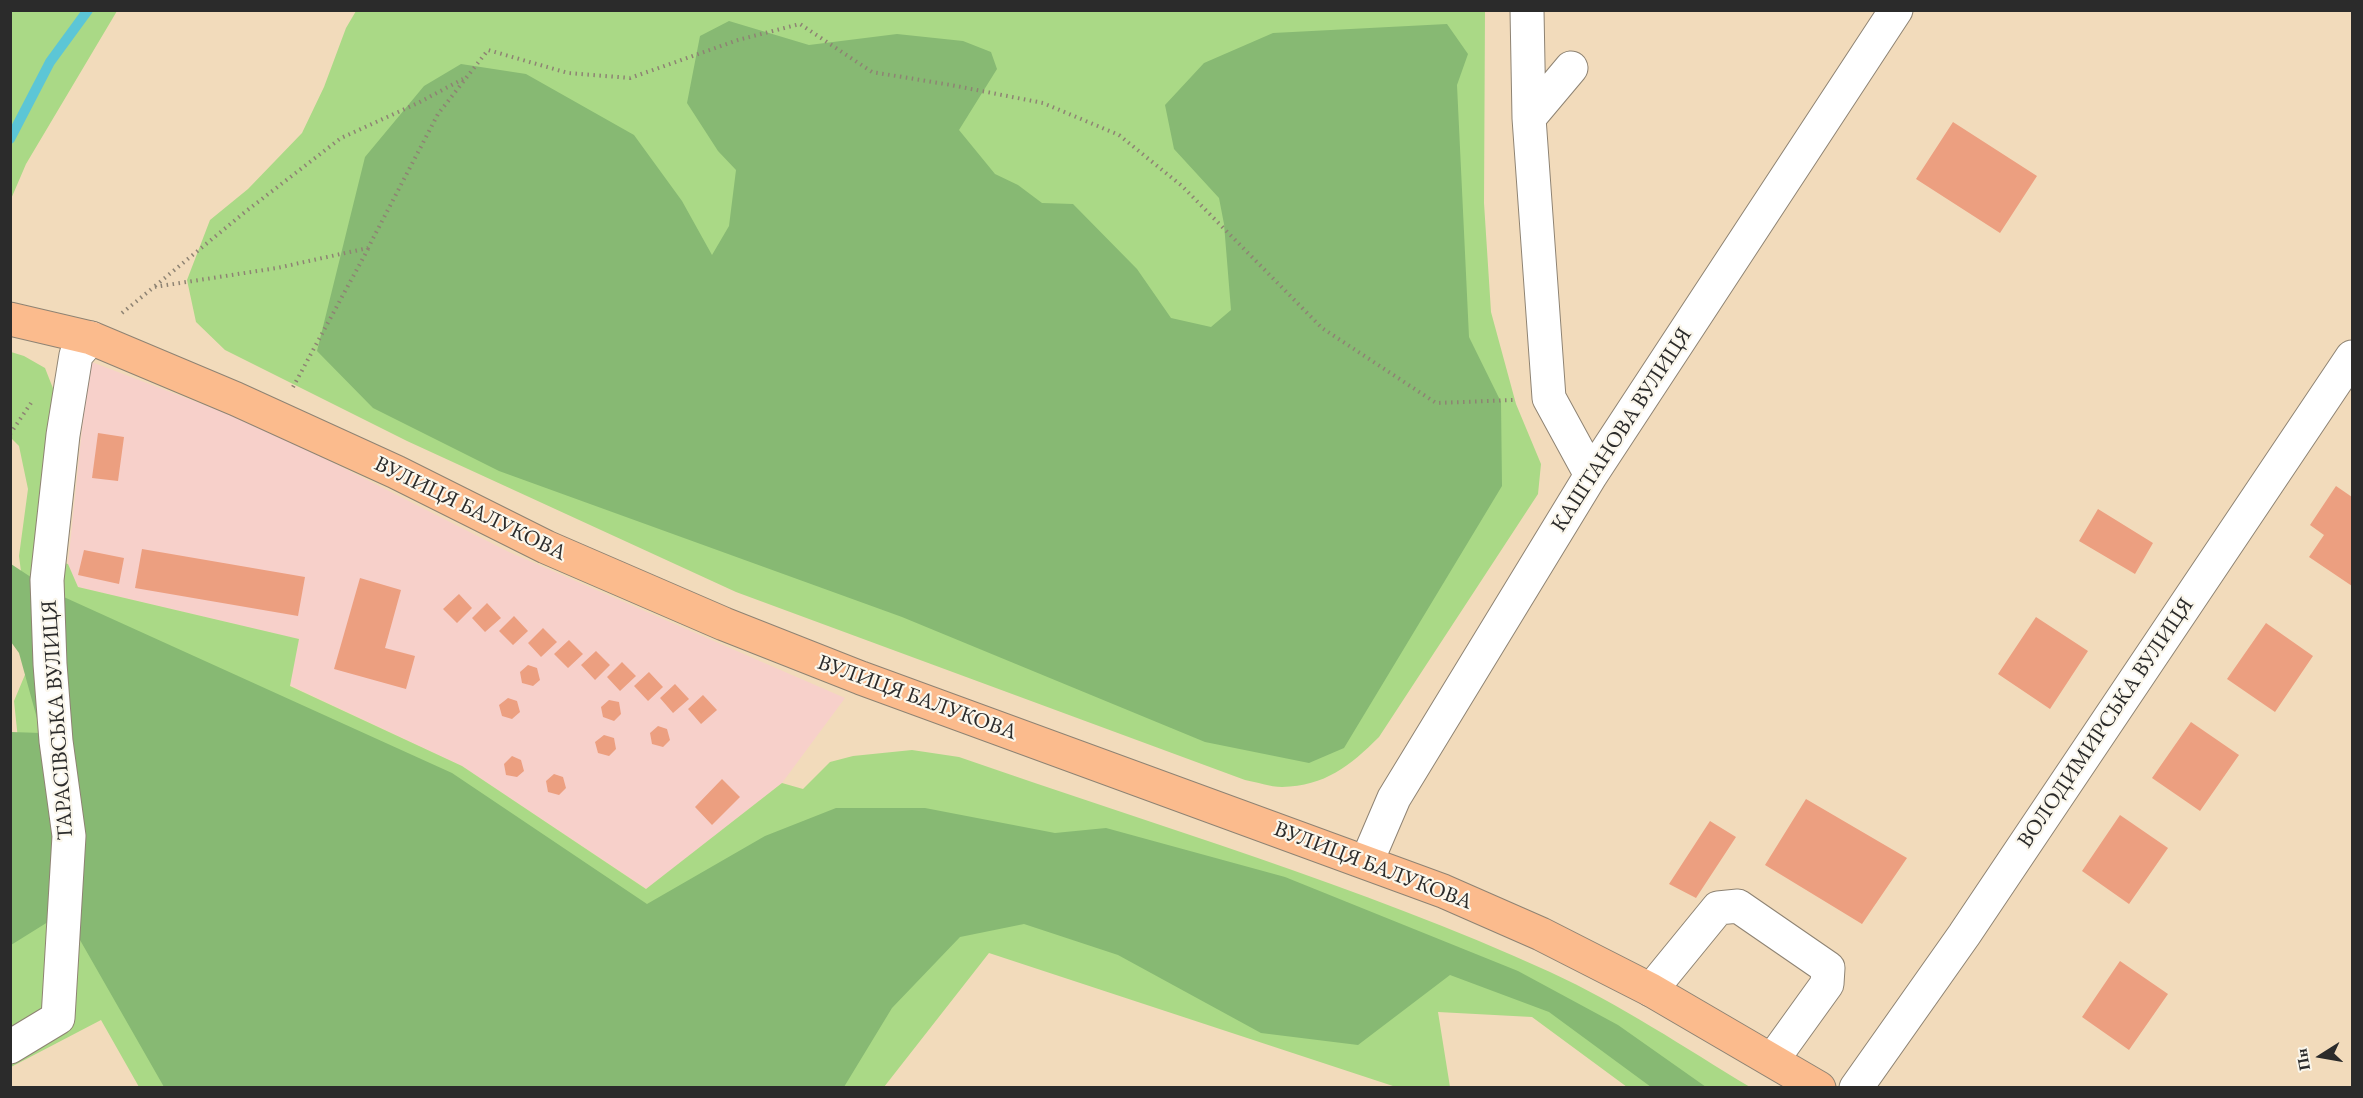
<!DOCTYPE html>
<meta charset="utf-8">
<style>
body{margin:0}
#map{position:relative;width:2363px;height:1098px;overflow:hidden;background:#f2dbbb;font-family:"EB Garamond",serif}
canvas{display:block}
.frame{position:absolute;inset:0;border:12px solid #2b2b2b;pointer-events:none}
.north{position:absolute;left:2291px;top:1026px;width:60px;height:60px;-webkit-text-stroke:4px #fbf7ec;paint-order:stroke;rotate:259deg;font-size:16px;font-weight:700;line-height:24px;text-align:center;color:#2b2b2b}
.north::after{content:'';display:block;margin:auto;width:21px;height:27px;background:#2b2b2b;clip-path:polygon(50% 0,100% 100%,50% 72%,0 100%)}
</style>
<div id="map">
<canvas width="2363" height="1098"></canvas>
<div class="frame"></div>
<div class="north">Пн</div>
</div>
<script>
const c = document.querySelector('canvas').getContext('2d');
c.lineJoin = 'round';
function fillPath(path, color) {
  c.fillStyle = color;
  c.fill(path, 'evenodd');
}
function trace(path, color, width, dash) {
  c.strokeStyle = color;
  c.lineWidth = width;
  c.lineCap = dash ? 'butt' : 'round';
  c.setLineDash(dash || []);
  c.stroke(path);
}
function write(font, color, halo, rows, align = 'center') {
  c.font = font + ' "EB Garamond",serif';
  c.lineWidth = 4.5;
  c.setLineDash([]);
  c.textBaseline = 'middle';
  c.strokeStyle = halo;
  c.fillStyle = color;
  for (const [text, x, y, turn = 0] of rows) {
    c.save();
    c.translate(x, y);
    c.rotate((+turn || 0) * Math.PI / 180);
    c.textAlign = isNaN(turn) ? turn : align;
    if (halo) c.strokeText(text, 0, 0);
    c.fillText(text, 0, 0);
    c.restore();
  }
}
const built = new Path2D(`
 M89,361L265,428L509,552L845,698L782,783L647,889L462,766L290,685L298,639L78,587L68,564Z`);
const green = new Path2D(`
 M11,10L117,11L26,164L11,199Z
 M356,11H1485L1484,203L1491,312L1516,404L1541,464L1538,494L1379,737C1350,766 1325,786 1282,787C1270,787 1257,782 1245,780L736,592L407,441L225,350L196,322L187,280L210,220L248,189L302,133L324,87L346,28Z
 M11,352L24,356L45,368L56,396L39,557L68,564L78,587L299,639L290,686L462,766L646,889L782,783L803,789L830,762L853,756L912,750L959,757C1157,826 1359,885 1550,972C1620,1004 1685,1048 1750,1087H1627L1532,1017L1438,1012L1450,1087H1396L989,953L884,1087H139L101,1020L11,1067L10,791L21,768L14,701L32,658L19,556L28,489L19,446L11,438Z`);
const forest = new Path2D(`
 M729,21L809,45L897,34L963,41L991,52L997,69L959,130L995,174L1018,185L1042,203L1073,204L1137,269L1171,318L1211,327L1231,310L1224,224L1219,198L1174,149L1165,105L1204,63L1273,33L1447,24L1468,54L1457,85L1469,337L1501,402L1502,486L1344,748L1309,763L1205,742L902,617L499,471L373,408L317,351L365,157L424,86L461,64L526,74L634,135L682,201L712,255L729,226L736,170L718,151L687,103L700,36Z
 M11,564L55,593L452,773L647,904L765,836L836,808H925L1055,833L1106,828L1285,877L1518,971L1618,1025L1706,1087H1651L1549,1012L1450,975L1358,1045L1261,1033L1118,955L1024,924L960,937L892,1008L844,1087H164L64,912L11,945V732L41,733L19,653L11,642Z`);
const stream = new Path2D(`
 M10,139L50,62L88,10`);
const building = new Path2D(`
 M1953,122L2037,176L2000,233L1916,179Z
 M98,433L124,437L118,481L92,478Z
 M2336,486L2352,497V586L2309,557L2324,535L2310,525Z
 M2098,509L2153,543L2135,574L2079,541Z
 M142,549L305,577L298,616L135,588Z
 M84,550L124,558L119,584L78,575Z
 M360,578L401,590L385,648L415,656L406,689L334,669Z
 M459,594L472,608L457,623L443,609Z
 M487,603L501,618L485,632L472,618Z
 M514,616L528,631L513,645L499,631Z
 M2036,617L2088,651L2050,709L1998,674Z
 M2266,623L2313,656L2275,712L2227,679Z
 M543,628L557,642L541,657L528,643Z
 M569,640L583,654L568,668L554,654Z
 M596,651L610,665L595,680L581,665Z
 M622,662L636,676L620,691L607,677Z
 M528,665L537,668L540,680L533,686L522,683L520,672Z
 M649,672L663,687L648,701L634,686Z
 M675,684L689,699L673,713L660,698Z
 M703,695L717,710L701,724L688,709Z
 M508,698L517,701L520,712L512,719L502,716L499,705Z
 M609,700L619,702L621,714L614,721L603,717L601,707Z
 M2191,722L2239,755L2200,811L2152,778Z
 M658,726L667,729L670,740L663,747L652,744L650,733Z
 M604,735L614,738L616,749L609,756L598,753L595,742Z
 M512,756L521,760L524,771L517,777L506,775L504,764Z
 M554,774L563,777L566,788L559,795L548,792L546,781Z
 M722,779L740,797L712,825L695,807Z
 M1806,799L1907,858L1862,924L1765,865Z
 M2120,815L2168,848L2129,904L2082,871Z
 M1710,821L1736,837L1696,898L1669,884Z
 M2120,961L2168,994L2129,1050L2082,1017Z`);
const path = new Path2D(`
 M155,286L245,212L341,138L418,103L463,79
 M122,313L154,287L277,268L368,248L438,114L488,50L568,73L630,78L738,40L800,24L872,72L951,85L1043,103L1119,135L1182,186L1322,328L1436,403L1514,400
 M293,387L368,249
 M10,434L31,403`);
const minor = new Path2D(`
 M1527,10L1529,118
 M1571,68L1529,118L1549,398L1591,475
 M1367,861L1394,798L1591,475L1896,10
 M1651,990L1718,908L1738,906L1828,968L1827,984L1773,1059
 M10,1047L58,1018L69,836L56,741L50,664L47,580L63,435L76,355L91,338
 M1856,1088L1964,935L2352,357`);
const major = new Path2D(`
 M10,319L91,338L236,399L396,472L546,547L724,624L861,678L1443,891L1541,934L1651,990L1819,1088`);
const streetNames = [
 ["КАШТАНОВА ВУЛИЦЯ",1622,430,-57],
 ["ВУЛИЦЯ БАЛУКОВА",470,509,26],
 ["ВУЛИЦЯ БАЛУКОВА",917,698,20],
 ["ТАРАСІВСЬКА ВУЛИЦЯ",58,720,-94],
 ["ВОЛОДИМИРСЬКА ВУЛИЦЯ",2106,723,-56],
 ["ВУЛИЦЯ БАЛУКОВА",1373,866,21]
];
fillPath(built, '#f7d0ca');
fillPath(green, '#aad986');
fillPath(forest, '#87b973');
trace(stream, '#5cc6d6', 10);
fillPath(building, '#ec9f80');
trace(minor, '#8e8373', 35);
trace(major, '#8e8373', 35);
trace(path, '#8e8373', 4, [1.5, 4.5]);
trace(minor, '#fff', 33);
trace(major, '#fbbb8d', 33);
write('22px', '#2b2b2b', '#fbf7ec', streetNames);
</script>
